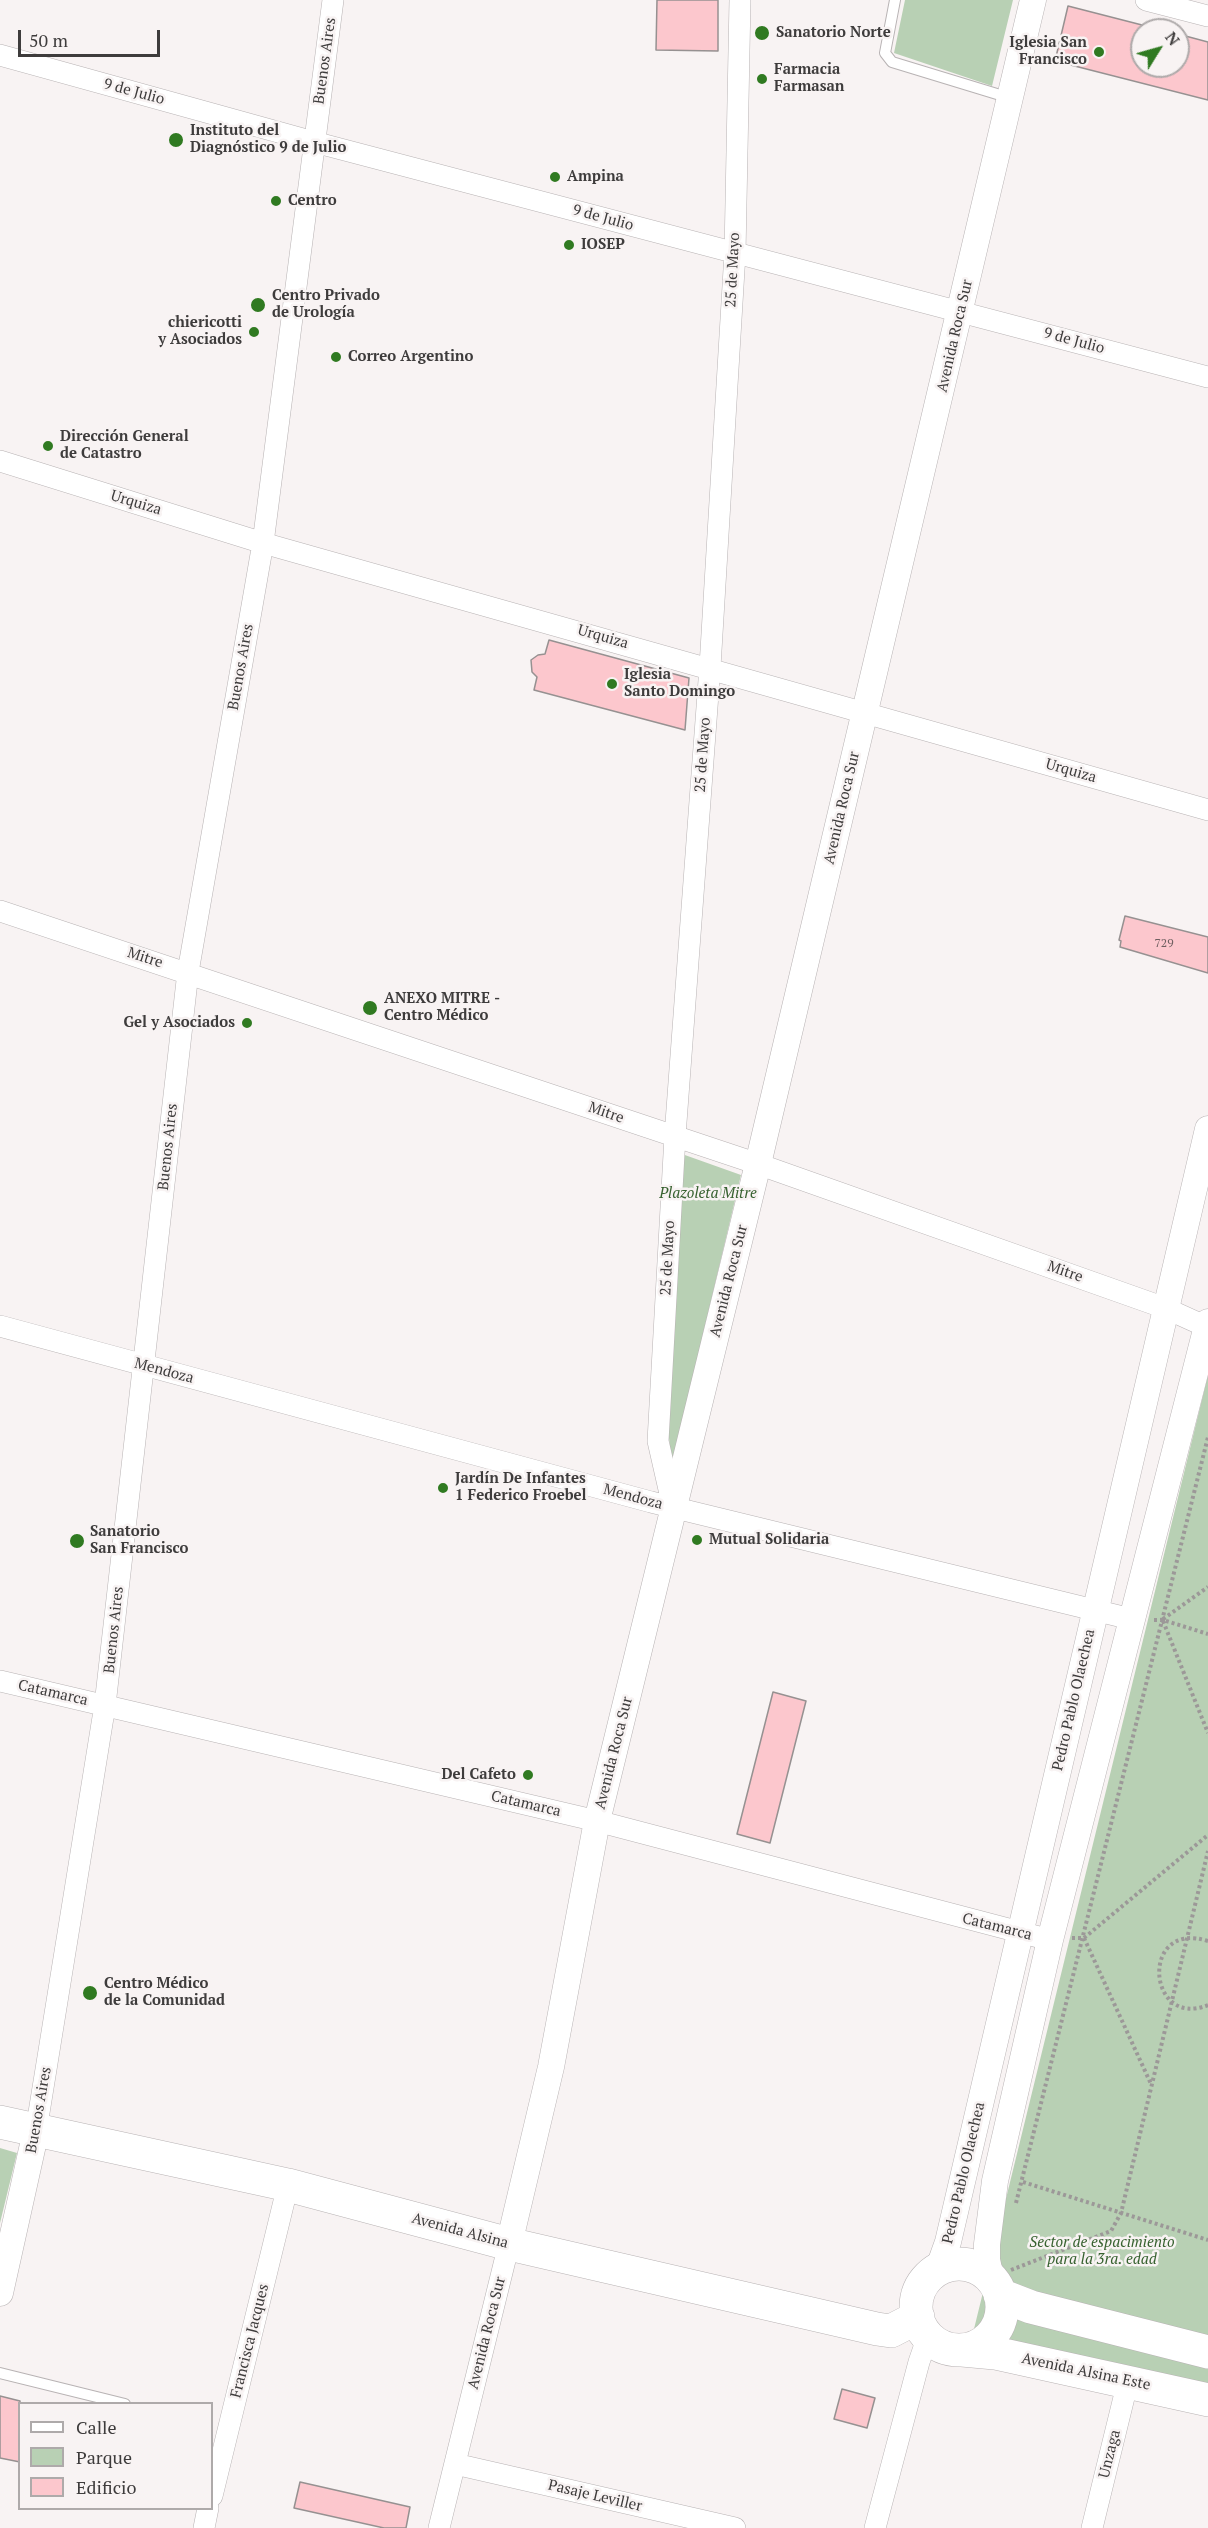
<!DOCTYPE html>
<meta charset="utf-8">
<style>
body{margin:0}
#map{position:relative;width:1208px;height:2528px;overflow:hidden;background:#f8f3f3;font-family:"PT Serif",serif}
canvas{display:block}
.legend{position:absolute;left:18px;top:2402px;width:195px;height:108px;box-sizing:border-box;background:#f8f3f3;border:2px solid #aeaaaa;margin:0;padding:8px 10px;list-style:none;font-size:18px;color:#3e3c3c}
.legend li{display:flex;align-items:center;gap:12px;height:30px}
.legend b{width:30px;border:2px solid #aeaaaa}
.north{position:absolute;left:1130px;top:18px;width:60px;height:60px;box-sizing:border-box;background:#f8f3f3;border:2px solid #aeaaaa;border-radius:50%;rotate:53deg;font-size:16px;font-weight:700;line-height:24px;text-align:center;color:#3e3c3c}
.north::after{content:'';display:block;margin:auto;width:21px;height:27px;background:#307a21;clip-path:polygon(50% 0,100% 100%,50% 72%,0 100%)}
.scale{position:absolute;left:18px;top:30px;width:142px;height:27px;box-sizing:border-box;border:3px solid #3e3c3c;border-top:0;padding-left:8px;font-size:18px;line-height:21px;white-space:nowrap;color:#3e3c3c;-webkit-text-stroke:4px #f8f3f3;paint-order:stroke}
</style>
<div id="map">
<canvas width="1208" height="2528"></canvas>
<ul class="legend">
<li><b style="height:8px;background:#fff"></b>Calle</li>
<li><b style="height:16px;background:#b8d0b4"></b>Parque</li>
<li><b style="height:16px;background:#fcc7cd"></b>Edificio</li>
</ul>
<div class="north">N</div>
<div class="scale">50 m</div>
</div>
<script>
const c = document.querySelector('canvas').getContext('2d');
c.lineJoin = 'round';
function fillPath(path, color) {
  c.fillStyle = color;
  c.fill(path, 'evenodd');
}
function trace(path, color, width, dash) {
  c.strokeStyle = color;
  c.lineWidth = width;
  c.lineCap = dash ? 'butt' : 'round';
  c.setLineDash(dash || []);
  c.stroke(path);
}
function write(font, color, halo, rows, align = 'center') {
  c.font = font + ' "PT Serif",serif';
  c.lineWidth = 5;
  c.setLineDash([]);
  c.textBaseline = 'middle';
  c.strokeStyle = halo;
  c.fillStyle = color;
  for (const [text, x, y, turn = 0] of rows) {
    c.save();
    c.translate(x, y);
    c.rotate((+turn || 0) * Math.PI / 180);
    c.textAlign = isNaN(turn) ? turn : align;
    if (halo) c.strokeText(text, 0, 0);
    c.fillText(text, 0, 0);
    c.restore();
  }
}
const green = new Path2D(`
 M905,0H1013L992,86L894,53Z
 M682,1154L741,1175L672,1464L667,1421Z
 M1208,1375V2385L973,2333Z
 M0,2148L17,2153L0,2223Z`);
const building = new Path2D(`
 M657,0H718V51L656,50Z
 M1068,6L1142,25V66H1178V34L1208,42V100L1055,61Z
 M549,640L689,678L685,730L534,690L537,677L532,672L531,660L538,655L545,654Z
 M1125,916L1208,937V973L1120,947L1121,941L1119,940Z
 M773,1692L806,1701L770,1843L737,1834Z
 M842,2389L875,2398L867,2428L834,2419Z
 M0,2396L20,2401V2462L0,2458Z
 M300,2482L410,2507L406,2528H384L294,2508Z`);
const path = new Path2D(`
 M1163,1619L1208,1587
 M1154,1620H1163L1208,1634
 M1163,1621L1208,1733
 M1072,1938H1084L1208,1835
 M1084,1938L1151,2084
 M1208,1941C1139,1919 1147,2030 1208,2005
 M1023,2182L1208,2240
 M1016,2203L1208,1437
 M1011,2270L1111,2231L1121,2213L1208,1851`);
const service = new Path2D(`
 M895,0L885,53L892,62L1010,98
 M0,2373L125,2404`);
const minor = new Path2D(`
 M1146,0L1208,16
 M0,55L314,142L1208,377
 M0,461L263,543L1208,810
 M0,911L758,1164L1165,1308L1207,1327
 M0,1326L651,1502L1131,1619
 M673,1507L658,1441L675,1136L710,667L735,253L740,0
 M0,1681L597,1821L1050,1940
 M36,2131L105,1705L188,972L263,543L333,0
 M455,2464L735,2528
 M212,2496L288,2185
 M204,2528L208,2508
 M439,2528L509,2244
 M875,2528L919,2362L928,2336
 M1092,2528L1128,2381`);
const tertiary = new Path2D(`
 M509,2244L551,2067L597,1821L758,1164L1033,0
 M938,2270L948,2242L1208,1129
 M991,2278L987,2260V2244L995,2181L1050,1940L1208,1322
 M0,2293L36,2131`);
const trunk = new Path2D(`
 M0,2122L288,2185L509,2244L877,2329L891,2331L918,2317
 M916 2307a43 43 0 1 1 86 0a43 43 0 1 1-86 0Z
 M1000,2295L1031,2307L1208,2352
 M962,2350L995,2353L1208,2400`);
const markers = [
 [762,33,8,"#307a21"],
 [1099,52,6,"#307a21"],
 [762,79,6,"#307a21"],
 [176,140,8,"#307a21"],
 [555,177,6,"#307a21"],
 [276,201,6,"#307a21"],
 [569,245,6,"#307a21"],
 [258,305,8,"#307a21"],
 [254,332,6,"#307a21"],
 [336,357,6,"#307a21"],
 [48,446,6,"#307a21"],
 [612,684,6,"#307a21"],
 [370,1008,8,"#307a21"],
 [247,1023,6,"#307a21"],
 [443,1488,6,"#307a21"],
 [697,1540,6,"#307a21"],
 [77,1541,8,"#307a21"],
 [528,1775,6,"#307a21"],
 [90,1993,8,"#307a21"]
];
const numberNames = [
 ["729",1164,944]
];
const poiNames = [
 ["Sanatorio Norte",776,33],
 ["Iglesia San",1087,43,"right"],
 ["Francisco",1087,60,"right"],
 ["Farmacia",774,70],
 ["Farmasan",774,87],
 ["Instituto del",190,131],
 ["Diagnóstico 9 de Julio",190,148],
 ["Ampina",567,177],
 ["Centro",288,201],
 ["IOSEP",581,245],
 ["Centro Privado",272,296],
 ["de Urología",272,313],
 ["chiericotti",242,323,"right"],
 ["y Asociados",242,340,"right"],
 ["Correo Argentino",348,357],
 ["Dirección General",60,437],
 ["de Catastro",60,454],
 ["Iglesia",624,675],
 ["Santo Domingo",624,692],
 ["ANEXO MITRE -",384,999],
 ["Centro Médico",384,1016],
 ["Gel y Asociados",235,1023,"right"],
 ["Jardín De Infantes",455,1479],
 ["1 Federico Froebel",455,1496],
 ["Sanatorio",90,1532],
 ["San Francisco",90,1549],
 ["Mutual Solidaria",709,1540],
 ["Del Cafeto",516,1775,"right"],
 ["Centro Médico",104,1984],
 ["de la Comunidad",104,2001]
];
const streetNames = [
 ["Buenos Aires",325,61,-82],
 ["9 de Julio",134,92,15],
 ["9 de Julio",603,218,15],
 ["25 de Mayo",733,270,-87],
 ["Avenida Roca Sur",955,336,-77],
 ["9 de Julio",1074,341,15],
 ["Urquiza",136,503,17],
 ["Urquiza",603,637,16],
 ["Buenos Aires",241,667,-80],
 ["25 de Mayo",703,755,-86],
 ["Urquiza",1071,771,16],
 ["Avenida Roca Sur",842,808,-77],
 ["Mitre",145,958,18],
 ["Mitre",606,1113,19],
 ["Buenos Aires",168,1147,-84],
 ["25 de Mayo",668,1258,-87],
 ["Mitre",1065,1272,19],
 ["Avenida Roca Sur",729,1281,-76],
 ["Mendoza",164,1371,15],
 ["Mendoza",633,1497,15],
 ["Buenos Aires",114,1630,-84],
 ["Catamarca",53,1693,13],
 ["Pedro Pablo Olaechea",1074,1700,-77],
 ["Avenida Roca Sur",614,1753,-76],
 ["Catamarca",526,1804,13],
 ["Catamarca",997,1927,14],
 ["Buenos Aires",39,2110,-80],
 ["Pedro Pablo Olaechea",964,2173,-77],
 ["Avenida Alsina",460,2231,15],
 ["Avenida Roca Sur",487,2333,-76],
 ["Francisca Jacques",250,2341,-76],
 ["Avenida Alsina Este",1086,2372,12],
 ["Unzaga",1110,2454,-76],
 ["Pasaje Leviller",595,2496,13]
];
const parkNames = [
 ["Plazoleta Mitre",708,1194],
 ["Sector de espacimiento",1102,2243],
 ["para la 3ra. edad",1102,2260]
];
fillPath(green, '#b8d0b4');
fillPath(building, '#fcc7cd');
trace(building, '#969191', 1.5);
trace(service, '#b8b3b4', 12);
trace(minor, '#b8b3b4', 22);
trace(tertiary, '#b8b3b4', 27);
trace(trunk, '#b8b3b4', 34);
trace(path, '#9c9898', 4, [3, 3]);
trace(service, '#fff', 10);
trace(minor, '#fff', 21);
trace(tertiary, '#fff', 26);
trace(trunk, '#fff', 33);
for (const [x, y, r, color] of markers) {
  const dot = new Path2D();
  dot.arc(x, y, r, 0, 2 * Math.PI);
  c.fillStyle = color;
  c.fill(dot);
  trace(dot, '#f8f3f3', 2);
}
write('12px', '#6e5f60', null, numberNames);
write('bold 15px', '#3e3c3c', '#f8f3f3', poiNames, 'left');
write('15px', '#3e3c3c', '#f8f3f3', streetNames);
write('italic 15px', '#376230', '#f8f3f3', parkNames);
</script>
